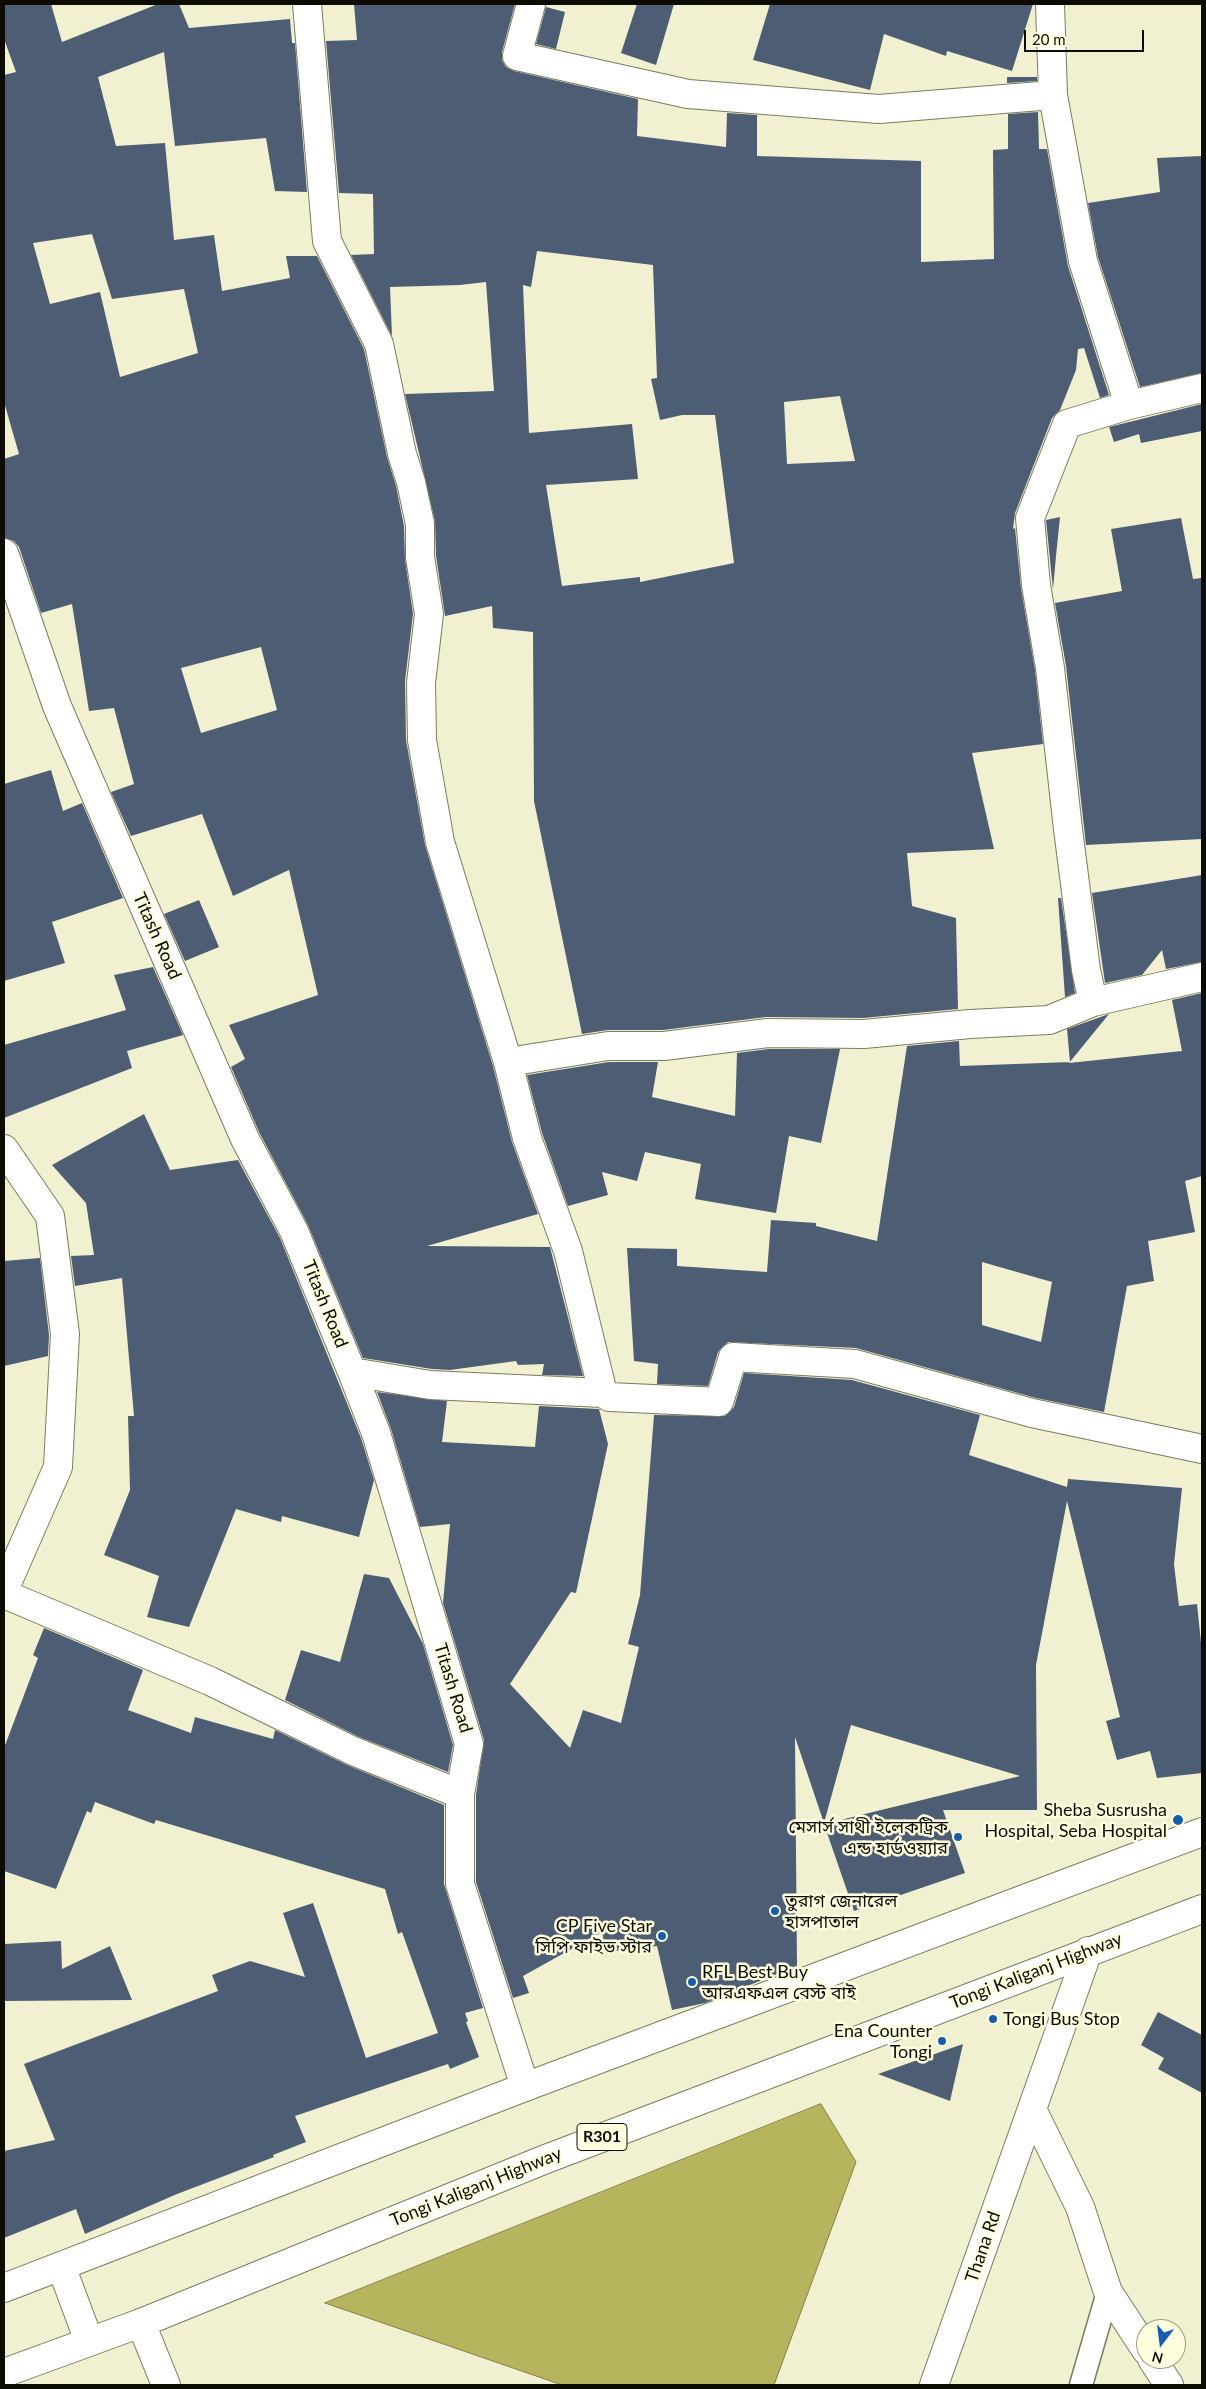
<!DOCTYPE html>
<meta charset="utf-8">
<style>
body{margin:0}
#map{position:relative;width:1206px;height:2389px;overflow:hidden;background:#f1f1d1;font-family:Lato,sans-serif}
canvas{display:block}
.frame{position:absolute;inset:0;border:5px solid #0d0c04;pointer-events:none}
.north{position:absolute;left:1136px;top:2319px;width:50px;height:50px;box-sizing:border-box;background:#fefede;border:1px solid #9e9d87;border-radius:50%;rotate:195deg;font-size:14px;font-weight:700;line-height:20px;text-align:center;color:#0d0c04}
.north::after{content:'';display:block;margin:auto;width:18px;height:22px;background:#155dad;clip-path:polygon(50% 0,100% 100%,50% 72%,0 100%)}
.scale{position:absolute;left:1024px;top:30px;width:120px;height:22px;box-sizing:border-box;border:2px solid #0d0c04;border-top:0;padding-left:6px;font-size:15px;line-height:18px;white-space:nowrap;color:#0d0c04;-webkit-text-stroke:4px #fefede;paint-order:stroke}
</style>
<div id="map">
<canvas width="1206" height="2389"></canvas>
<div class="frame"></div>
<div class="north">N</div>
<div class="scale">20 m</div>
</div>
<script>
const c = document.querySelector('canvas').getContext('2d');
c.lineJoin = 'round';
function fillPath(path, color) {
  c.fillStyle = color;
  c.fill(path, 'evenodd');
}
function trace(path, color, width, dash) {
  c.strokeStyle = color;
  c.lineWidth = width;
  c.lineCap = dash ? 'butt' : 'round';
  c.setLineDash(dash || []);
  c.stroke(path);
}
function write(font, color, halo, rows, align = 'center') {
  c.font = font + ' Lato,"Noto Sans Bengali",sans-serif';
  c.lineWidth = 5;
  c.setLineDash([]);
  c.textBaseline = 'middle';
  c.strokeStyle = halo;
  c.fillStyle = color;
  for (const [text, x, y, turn = 0] of rows) {
    c.save();
    c.translate(x, y);
    c.rotate((+turn || 0) * Math.PI / 180);
    c.textAlign = isNaN(turn) ? turn : align;
    if (halo) c.strokeText(text, 0, 0);
    c.fillText(text, 0, 0);
    c.restore();
  }
}
const water = new Path2D(`
 M821,2104L856,2162L774,2385H562L325,2303Z`);
const building = new Path2D(`
 M4,4H51L62,42L158,4H179L189,28L290,19L292,43H295L307,192L275,191L266,138L175,146L164,52L98,77L116,146L165,143L174,240L214,235L222,291L290,278L286,256H317L364,349L387,457L396,486L404,526L405,559L413,614L405,681L406,740L425,845L493,1066L512,1142L538,1214L427,1246L550,1247L583,1376L542,1375L544,1364L518,1365L516,1361L450,1370L432,1369L363,1358L308,1225L259,1132L231,1067L245,1059L229,1025L318,995L289,870L233,896L202,814L131,836L111,792L134,784L114,708L89,711L72,604L41,613L19,547L14,541L4,538V459L19,454L4,402V75L16,72L4,39ZM92,234L112,299L184,289L198,353L120,377L100,292L50,304L33,243ZM261,647L277,710L201,733L181,668Z
 M354,4H515L502,52V60L506,67L514,71L638,99L637,136L726,147L727,113L757,115V156L921,161V262L994,259L993,150L1008,149V114L1038,112L1039,149H1047L1068,266L1109,395L1100,398L1084,348L1078,349L1076,370L1060,410L1052,418L1015,513L1013,529L1015,528L1021,588L1035,670L1043,744L972,753L994,849L907,853L912,906L956,918L958,1009L863,1018L766,1017L663,1030H608L582,1034L534,801L533,632L493,628L492,606L445,616L436,556L435,521L405,394L494,391L486,282L460,285L390,287L392,336L351,255L374,254L373,194L339,193L326,41L357,40ZM537,251L653,265L657,378L651,379L660,420L682,415H715L734,563L640,582V577L562,586L546,485L638,479L632,424L529,433L523,285L531,287ZM840,396L855,461L787,464L784,402Z
 M637,4H674L656,65L621,53Z
 M770,4H1033L1012,71L947,51L946,56L884,34L870,90L753,60Z
 M546,7L565,12L556,49L536,44Z
 M1007,77H1037V81L1007,83Z
 M1202,156V373L1140,387L1098,257L1088,203L1160,192L1157,158Z
 M1202,404V431L1141,443L1139,434L1114,442L1109,427Z
 M1060,517L1056,556L1053,589L1046,520Z
 M1181,518L1193,579L1202,578V839L1086,845L1066,666L1055,603L1122,591L1111,529Z
 M51,770L63,811L82,803L123,898L52,922L65,963L4,981V784Z
 M1202,875V962L1166,969L1162,950L1142,975L1105,983L1092,893Z
 M1058,898H1061L1075,993L1065,997Z
 M199,900L219,947L185,961L164,914Z
 M153,967L183,1035L127,1051L132,1068L4,1118V1045L126,1010L114,975Z
 M1202,993V1176L1185,1181L1195,1232L1148,1241L1154,1281L1127,1286L1104,1412L1036,1398L856,1348L728,1342L718,1352L708,1386L657,1384L658,1364L634,1361L627,1248L677,1249V1266L767,1272L771,1220L816,1223V1226L877,1241L907,1046L959,1041L960,1066L1070,1062L1067,1029L1109,1014L1069,1063L1182,1051L1172,1000ZM982,1262L1052,1282L1041,1342L982,1325Z
 M769,1049H840L821,1143L789,1136L776,1213L695,1199L701,1164L645,1152L637,1181L602,1172L608,1195L568,1206L542,1133L527,1075L609,1062H658L652,1097L735,1116L737,1053Z
 M144,1114L170,1170L238,1160L280,1238L361,1438L374,1480L359,1537L282,1516L281,1522L236,1509L189,1627L147,1617L159,1576L104,1555L130,1490L128,1416H134L122,1278L75,1286L71,1256L94,1255L86,1203L52,1165Z
 M40,1258L49,1335L48,1356L4,1366V1261Z
 M744,1373L852,1380L980,1415L969,1455L1067,1487L1068,1479L1182,1488L1174,1564L1179,1606L1197,1604L1202,1652V1773L1157,1778L1150,1751L1117,1760L1106,1721L1120,1717L1067,1501L1036,1665L1037,1810H943L965,1873L854,1911L824,1824L1020,1776L851,1725L824,1823L795,1737L797,1966L705,2003L672,2010L657,1946L606,1952L602,1932L523,1976L529,1993L513,1998L476,1882V1795L484,1740L443,1603L450,1524L420,1527L391,1429L377,1392L447,1401L442,1442L535,1447L539,1406L599,1409L608,1444L576,1593L571,1592L510,1684L570,1748L583,1710L621,1723L639,1647L628,1644L640,1595L654,1415L725,1416L734,1407Z
 M364,1574L389,1578L423,1644L453,1745L448,1772L359,1737L285,1700L301,1650L340,1662Z
 M44,1628L143,1670L128,1710L191,1733L195,1717L273,1739L275,1730L347,1765L444,1805V1884L483,2008L465,2013L468,2021L466,2022L479,2057L450,2069L448,2064L295,2116L306,2142L273,2155L274,2157L177,2194L85,2234L76,2209L4,2238V2151L55,2140L24,2064L218,1991L212,1975L250,1961L305,1977L283,1913L313,1903L366,2058L438,2033L402,1932L398,1934L385,1889L156,1820L154,1824L95,1802L91,1813L87,1811L56,1889L4,1871V1748L38,1658L33,1655Z
 M61,1941L62,1969L110,1946L132,2000L4,2001V1944Z
 M1158,2012L1202,2035V2093L1158,2069L1164,2058L1141,2045Z
 M963,2044L950,2101L878,2074Z`);
const lane = new Path2D(`
 M1081,2385L1108,2292`);
const street = new Path2D(`
 M307,4L327,241L379,344L402,454L411,482L420,524V557L429,614L421,683L422,740L440,842L508,1062L527,1138L568,1251L603,1393L430,1385L352,1372
 M531,4L517,56L688,94L879,109L1053,95
 M1050,4L1053,95L1083,261L1129,405
 M4,553L57,706L245,1139L294,1231L352,1372L376,1433L469,1744L460,1794V1884L525,2087
 M1093,1002L1086,970L1068,829L1050,668L1036,585L1030,518L1067,424L1129,405L1202,388
 M508,1062L608,1046H664L768,1033L864,1034L970,1024L1049,1020L1093,1002L1202,977
 M4,1149L50,1216L65,1334L58,1467L4,1590
 M603,1393L609,1397L719,1402L733,1357L855,1364L1032,1413L1202,1449
 M4,1594L210,1681L353,1751L460,1794
 M1032,2109L1080,2207L1108,2292L1146,2350
 M141,2323L166,2385
 M1152,2359L1169,2385
 M934,2385L1088,1951`);
const primary = new Path2D(`
 M61,2266L89,2341
 M4,2288L525,2087L1202,1832
 M4,2373L141,2323L546,2159L1202,1909`);
const markers = [
 [1178,1820,6,"#155dad"],
 [958,1837,5,"#155dad"],
 [775,1911,5,"#155dad"],
 [662,1936,5,"#155dad"],
 [692,1982,5,"#155dad"],
 [993,2019,5,"#155dad"],
 [942,2041,5,"#155dad"]
];
const shields = [
 [602,2137,50]
];
const shieldNames = [
 ["R301",602,2137]
];
const streetNames = [
 ["Titash Road",157,936,66],
 ["Titash Road",325,1304,68],
 ["Titash Road",453,1688,73],
 ["Tongi Kaliganj Highway",1036,1971,-21],
 ["Tongi Kaliganj Highway",476,2187,-22],
 ["Thana Rd",983,2247,-71]
];
const poiNames = [
 ["Sheba Susrusha",1167,1810],
 ["Hospital, Seba Hospital",1167,1831],
 ["মেসার্স সাথী ইলেকট্রিক",948,1827],
 ["এন্ড হার্ডওয়্যার",948,1848],
 ["তুরাগ জেনারেল",785,1901,"left"],
 ["হাসপাতাল",785,1922,"left"],
 ["CP Five Star",652,1926],
 ["সিপি ফাইভ স্টার",652,1947],
 ["RFL Best Buy",702,1972,"left"],
 ["আরএফএল বেস্ট বাই",702,1993,"left"],
 ["Tongi Bus Stop",1003,2019,"left"],
 ["Ena Counter",932,2031],
 ["Tongi",932,2052]
];
fillPath(water, '#b6b45d');
trace(water, '#838242', 1);
fillPath(building, '#4d5e74');
trace(lane, '#7b7b5e', 25);
trace(street, '#7b7b5e', 30);
trace(primary, '#7b7b5e', 30);
trace(lane, '#fff', 22);
trace(street, '#fff', 28);
trace(primary, '#fff', 28);
for (const [x, y, r, color] of markers) {
  const dot = new Path2D();
  dot.arc(x, y, r, 0, 2 * Math.PI);
  c.fillStyle = color;
  c.fill(dot);
  trace(dot, '#fefede', 2);
}
for (const [x, y, w] of shields) {
  const box = new Path2D();
  box.roundRect(x - w / 2, y - 13.5, w, 27, 4);
  c.fillStyle = '#fefede';
  c.fill(box);
  trace(box, '#0d0c04', 1);
}
write('bold 16px', '#0d0c04', null, shieldNames);
write('18px', '#0d0c04', '#fefede', streetNames);
write('18px', '#0d0c04', '#fefede', poiNames, 'right');
</script>
